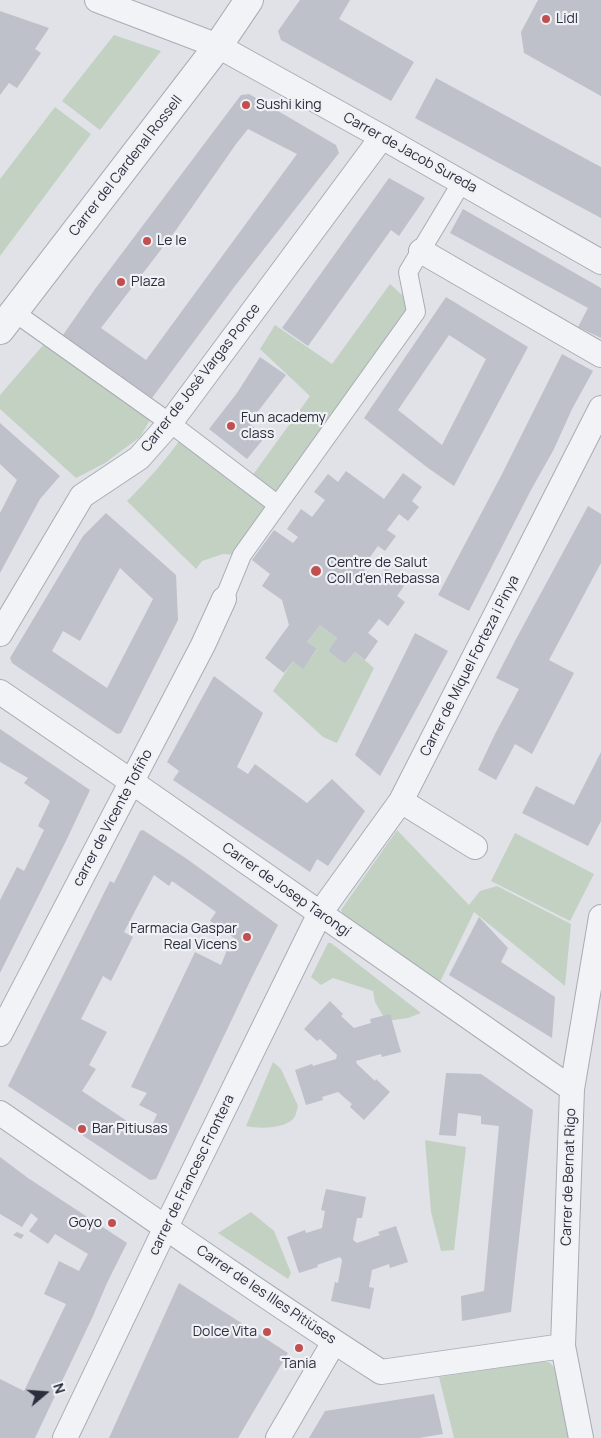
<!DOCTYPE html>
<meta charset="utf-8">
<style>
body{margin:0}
#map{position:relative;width:601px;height:1438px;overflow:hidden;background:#e0e2e8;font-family:Manrope,sans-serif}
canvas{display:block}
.north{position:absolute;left:20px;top:1368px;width:50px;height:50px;-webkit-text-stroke:4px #eff1f5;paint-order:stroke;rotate:72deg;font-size:14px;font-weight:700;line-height:20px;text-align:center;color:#2a2e3d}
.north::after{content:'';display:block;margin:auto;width:18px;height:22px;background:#2a2e3d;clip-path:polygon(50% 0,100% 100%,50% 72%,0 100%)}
</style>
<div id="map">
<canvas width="601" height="1438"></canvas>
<div class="north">N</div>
</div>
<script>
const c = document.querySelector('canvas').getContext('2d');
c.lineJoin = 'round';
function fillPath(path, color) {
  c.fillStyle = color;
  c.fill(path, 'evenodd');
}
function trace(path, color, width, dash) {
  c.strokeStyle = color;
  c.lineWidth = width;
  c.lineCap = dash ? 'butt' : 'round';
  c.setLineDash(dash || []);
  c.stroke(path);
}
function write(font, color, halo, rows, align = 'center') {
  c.font = font + ' Manrope,sans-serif';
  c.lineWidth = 4.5;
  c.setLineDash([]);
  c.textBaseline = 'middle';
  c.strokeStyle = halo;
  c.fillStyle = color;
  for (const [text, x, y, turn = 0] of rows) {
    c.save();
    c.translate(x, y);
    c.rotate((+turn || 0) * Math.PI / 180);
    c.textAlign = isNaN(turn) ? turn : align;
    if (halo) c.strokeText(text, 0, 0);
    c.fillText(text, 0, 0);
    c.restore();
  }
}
const green = new Path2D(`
 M114,35L161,51L100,130L62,101Z
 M55,107L91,134L0,256V179Z
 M390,284L411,303V313L238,555L223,554L202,561L196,569L127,501C147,481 166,460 182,437L252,476L310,396L260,349L275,325L332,364Z
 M44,344L150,420L140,437L105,463L76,478L0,409V395Z
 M320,625L337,638L328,651L345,664L355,652L374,668L337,743L323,737L273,691L293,661L303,668L317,650L307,642Z
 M397,830L469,905L480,891L497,886L571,924L565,986L474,912L438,986L345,918L341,910Z
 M515,833L594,874L570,921L491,881Z
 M328,943H331L421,1013L408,1018L386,1021L375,1002L373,991L333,978L321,985L311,977Z
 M273,1062L281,1069L298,1106C297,1109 296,1115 294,1118C285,1129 258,1129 246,1126Z
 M425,1140L466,1147L454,1250L441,1251L431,1212Z
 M251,1212L274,1231L291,1273L288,1279L218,1233Z
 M540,1362H549L557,1370L570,1438H454L439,1377Z`);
const building = new Path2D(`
 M300,0H350L339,19L414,62L391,101L281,40L278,31Z
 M538,0H601V96L524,53L521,32Z
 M0,11L49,28L35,49L41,53L17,88L9,83L0,95Z
 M436,78L601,167V218L415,118Z
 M249,94L336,145L339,153L235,286L152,398L63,335L95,289L241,95ZM248,129L297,154L146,360L101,328L176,230L236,144Z
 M389,178L425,198L399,236L391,230L308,346L282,328Z
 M463,209L601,288V338L578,327L588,308L450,233Z
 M446,297L528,347L454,486L428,468L364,418ZM449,335L486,359L442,445L398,410Z
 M562,354L593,371L572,409L554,449L531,490L469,611L438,595L502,474Z
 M260,357L286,375L249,423L265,437L247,459L209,429L237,393Z
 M0,423L60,476L40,499L0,573V513L17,480L0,464Z
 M346,471L384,499L403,473L422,487L412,501L419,507L408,521L399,514L387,530L396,536L385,551L378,546L362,568L377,580L386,568L406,583L397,596L405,602L388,626L379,619L368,633L378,641L365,660L355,652L345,664L328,651L337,638L320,625L307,642L317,649L303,669L293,661L284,673L265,658L289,625L282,600L262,586L270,574L252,560L274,530L293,543L298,537L287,529L301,509L312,517L325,500L314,492L328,474L338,482Z
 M588,506L601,514V563L549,660L574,673L532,754L515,744L496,780L478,770L495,734L519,689L496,678L515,641Z
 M106,513L176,575L178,620L121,733L117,734L12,663L10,658L83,536ZM120,568L153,599L107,688L52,651L63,631L80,641Z
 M415,633L448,651L380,776L355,755Z
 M214,676L263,713L237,767L248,774L255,764L307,803L332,779L365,811L328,866L317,859L310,872L173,780L179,771L167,762Z
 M0,729L90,790L66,841L0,973V900L17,867L24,871L44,830L38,826L50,801L24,783L28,778L0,762Z
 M601,752V821L588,846L522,813L536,786L574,805Z
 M143,830L187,859L278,925L251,979L156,1179L150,1180L8,1086L110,881L114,883L140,831ZM154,875L169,886L172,881L216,912L210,921L237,940L231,952L227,950L221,965L195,952L131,1087L147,1093L139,1105L157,1114L148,1135L82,1091L96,1069L89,1065L107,1032L81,1019L103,976L111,981L133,937L124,932Z
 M479,917L508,948L501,962L555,997L552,1038L449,975Z
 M330,1001L343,1014L341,1016L354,1028L371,1023L370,1019L390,1014L401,1052L382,1057L381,1054L356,1061L357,1064L375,1081L376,1079L390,1092L364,1120L350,1107L352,1104L338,1092L322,1097L323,1100L306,1105L295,1070L312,1064L313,1066L336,1059L337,1055L320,1039L317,1041L304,1029Z
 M446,1073L481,1074L533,1110L511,1312L462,1321L461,1296L484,1291L499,1126L481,1124V1116L458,1113L456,1136L439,1135Z
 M0,1157L28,1178L127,1243L107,1283L93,1316L35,1438H0V1379L24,1391L66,1304L44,1294L59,1261L79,1271L88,1254L55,1234L48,1244L29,1231L38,1219L31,1213L22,1227L0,1214Z
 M326,1189L366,1197L362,1218H357L353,1240L357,1243L380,1235L378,1232L396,1226L408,1262L390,1268L389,1264L372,1270L369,1287L374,1288L370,1309L331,1301L335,1282L338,1283L342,1260L340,1257L317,1265L318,1267L299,1273L287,1237L305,1230L306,1233L322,1228L325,1211L321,1210Z
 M17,1232L24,1235L21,1239L13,1235Z
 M179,1283L288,1353L238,1438H109Z
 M434,1394L443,1434L419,1438H309L325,1411Z`);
const pedestrian = new Path2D(`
 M14,312L170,423L278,505
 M224,599L242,555L416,312L408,272L462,182`);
const minor = new Path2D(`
 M97,0L218,46L382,137L601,262
 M421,251L601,355
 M0,634L82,496L139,458L170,423L382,137
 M0,692L132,782L572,1089
 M401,801L475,847
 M0,1034L203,645L224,599
 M0,1113C126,1200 252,1289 381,1372L563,1346
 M65,1438L166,1227L320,913L401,801L601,408
 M278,1438L334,1342
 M581,1438L563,1346L572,1089L601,917`);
const tertiary = new Path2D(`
 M0,330L218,46L249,0`);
const markers = [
 [546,19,5,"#c24f50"],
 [246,105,5,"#c24f50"],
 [147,241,5,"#c24f50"],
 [121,282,5,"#c24f50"],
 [231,426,5,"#c24f50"],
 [316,571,6,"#c24f50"],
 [247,937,5,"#c24f50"],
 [82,1129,5,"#c24f50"],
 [112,1223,5,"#c24f50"],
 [267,1332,5,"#c24f50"],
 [299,1348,5,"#c24f50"]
];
const poiNames = [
 ["Lidl",556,19],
 ["Sushi king",256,105],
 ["Le le",157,241],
 ["Plaza",131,282],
 ["Fun academy",241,418],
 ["class",241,434],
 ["Centre de Salut",327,563],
 ["Coll d'en Rebassa",327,579],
 ["Farmacia Gaspar",237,929,"right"],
 ["Real Vicens",237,945,"right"],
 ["Bar Pitiusas",92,1129],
 ["Goyo",102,1223,"right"],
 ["Dolce Vita",257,1332,"right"],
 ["Tania",299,1364,"center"]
];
const streetNames = [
 ["Carrer de Jacob Sureda",410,153,29],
 ["Carrer del Cardenal Rossell",126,166,-52],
 ["Carrer de José Vargas Ponce",201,378,-52],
 ["Carrer de Miquel Forteza i Pinya",470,666,-63],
 ["carrer de Vicente Tofiño",113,818,-62],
 ["Carrer de Josep Tarongí",286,890,35],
 ["carrer de Francesc Frontera",192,1175,-64],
 ["Carrer de Bernat Rigo",569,1177,-88],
 ["Carrer de les Illes Pitiüses",266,1295,34]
];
fillPath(green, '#c3d1c2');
fillPath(building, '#bec0ca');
trace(pedestrian, '#a9acb5', 20);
trace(minor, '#a9acb5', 26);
trace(tertiary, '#a9acb5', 30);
trace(pedestrian, '#f2f3f6', 18);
trace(minor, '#f2f3f6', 24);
trace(tertiary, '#f2f3f6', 28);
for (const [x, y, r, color] of markers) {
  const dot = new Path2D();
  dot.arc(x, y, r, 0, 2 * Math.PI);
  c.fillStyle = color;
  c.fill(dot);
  trace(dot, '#eff1f5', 2);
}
write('14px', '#2a2e3d', '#eff1f5', poiNames, 'left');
write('14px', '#2a2e3d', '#eff1f5', streetNames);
</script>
